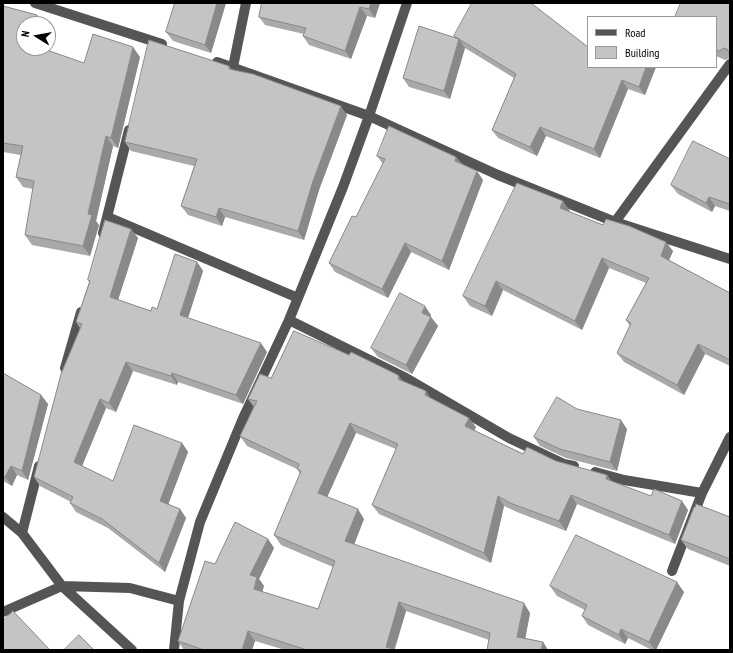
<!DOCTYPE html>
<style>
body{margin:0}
#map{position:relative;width:733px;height:653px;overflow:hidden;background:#fff;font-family:"PT Sans Narrow",sans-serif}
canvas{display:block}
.frame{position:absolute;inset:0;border:4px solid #000;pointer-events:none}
.legend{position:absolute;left:587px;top:16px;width:130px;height:52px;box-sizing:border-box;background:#fff;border:1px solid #999;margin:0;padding:5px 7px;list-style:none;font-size:12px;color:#000}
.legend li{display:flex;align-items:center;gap:8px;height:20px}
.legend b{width:20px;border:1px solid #999}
.north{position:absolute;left:16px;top:16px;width:40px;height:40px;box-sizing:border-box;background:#fff;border:1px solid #999;border-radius:50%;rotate:281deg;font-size:11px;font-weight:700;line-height:16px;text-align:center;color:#000}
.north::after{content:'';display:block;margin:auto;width:14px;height:18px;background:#000;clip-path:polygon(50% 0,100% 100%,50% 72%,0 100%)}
</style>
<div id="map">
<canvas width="733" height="653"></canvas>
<div class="frame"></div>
<ul class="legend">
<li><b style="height:5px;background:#555"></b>Road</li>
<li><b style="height:11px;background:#c4c4c4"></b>Building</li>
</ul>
<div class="north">N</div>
</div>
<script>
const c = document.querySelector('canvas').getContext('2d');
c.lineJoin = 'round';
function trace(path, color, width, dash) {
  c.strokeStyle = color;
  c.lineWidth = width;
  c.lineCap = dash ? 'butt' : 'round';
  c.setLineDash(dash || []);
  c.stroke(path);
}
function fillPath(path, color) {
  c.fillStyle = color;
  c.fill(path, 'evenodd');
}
const minor = new Path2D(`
 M35,3L162,44
 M217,62L369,116L498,175L615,222L730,259
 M233,67L246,3
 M108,217L298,298
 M615,222L730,64
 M103,233L129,130
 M289,320L406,378L509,438L564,464L574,466
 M65,368L81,312
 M595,472L624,480L702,493
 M3,517L22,533L62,586L132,650
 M22,533L39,466
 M672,571L702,493L730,437
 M3,612L62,586L130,588L179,601
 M174,650L179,601L200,522L244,416L289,320L343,187L369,116L407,3`);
const wall = new Path2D(`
 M175,3H226L211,53L173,41L166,32Z
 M262,3H380L375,18L367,16L351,59L309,45L303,36L304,34L265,25L259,17Z
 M730,3V58L725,60L716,56V17Z
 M3,6L37,15L43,24H24V48L84,63L140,57L118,148L113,146L96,221L99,225L90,256L32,245L25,235L33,189L23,187L16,177L21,155L3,152Z
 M454,36L588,67H656L645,95L628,89L600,158L546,136L537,156L498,138L492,130L514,78L465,48L450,99L409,87L403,78L455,38Z
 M229,66L232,70L347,115L319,190L304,240L225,217L222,226L188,215L181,206L194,166L131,151L125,142Z
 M377,156L456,157L462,164L483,180L449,270L411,252L388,298L335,272L329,263L356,217L383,164Z
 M730,159V211L715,206L712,212L678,194L671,185Z
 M570,211L569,212L673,251L669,260L730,293V366L705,354L684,395L624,362L617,353L630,326L626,320L646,283L609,268L582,330L503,290L492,316L470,306L463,296Z
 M131,229L138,238L118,300L151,311L157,309L197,262L203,271L188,318L267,352L243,404L178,382L177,385L133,371L116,412L106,408L82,466L113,481L182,443L188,452L168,505L180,509L186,518L165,572L108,528L76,512L70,503L71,502L40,486L34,477L80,328L76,322L89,282L88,280Z
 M431,315V317L438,326L412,374L378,357L371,348Z
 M3,373L41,395L48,404L28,480L17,475L12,486L3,481Z
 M271,378L403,382L426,391L430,398L476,427L474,430L523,454L556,461L607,475L612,482L688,510L675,544L577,504L566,531L517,512L504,506L491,563L379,514L372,505L396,449L356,433L327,497L364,519L354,544L530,613L525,638L543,642L548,650H487L489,640L406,611L395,649L397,650H285L255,641L252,650H184L178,641L215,564L268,539L274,548L259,579L264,586L262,592L318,609L333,567L281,545L274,535L300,474L297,469L247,446L240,436L254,407L248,399Z
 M577,409L627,429L617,471L566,458L540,446L534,437Z
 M730,517V566L688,549L681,540Z
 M550,586L684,592L656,650H652L628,638L625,644L588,625L582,616L585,610L557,596Z`);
const shadedWall = new Path2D(`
 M217,3H226L211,53L205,45Z
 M371,3H380L375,18L369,9Z
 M360,7L367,16L351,59L345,51Z
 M37,15L43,24H35Z
 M459,39L465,48L450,99L444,91Z
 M133,47L140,57L118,148L111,138Z
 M646,67H656L645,95L639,87Z
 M622,80L628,89L600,158L594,149Z
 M341,106L347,115L319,190L304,240L298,231L313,181Z
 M540,127L546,136L537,156L530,147Z
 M106,136L113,146L96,221L99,225L90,256L83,246L88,214Z
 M456,157L463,166L455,161Z
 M477,171L483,180L449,270L442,261Z
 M709,197L715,206L712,212L706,203Z
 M563,201L570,211L566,218L560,208Z
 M219,208L225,217L222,226L216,217Z
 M131,229L138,238L116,306L110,297Z
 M666,242L673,251L667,265L661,256Z
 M405,243L411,252L388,298L382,289Z
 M602,258L609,268L582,330L575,321Z
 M197,262L203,271L186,324L180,315Z
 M496,281L503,290L492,316L485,306Z
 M425,306L431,315L428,322L422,313Z
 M431,317L438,326L412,374L406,365Z
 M261,343L267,352L243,404L236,395Z
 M698,344L705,354L684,395L677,385Z
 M126,362L133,371L116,412L109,403Z
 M172,373L178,382L177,385L171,376Z
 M399,376L406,386L398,379Z
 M426,391L432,401L425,395Z
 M41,395L48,404L28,480L22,471Z
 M100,399L106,408L80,471L74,462Z
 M469,418L476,427L472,435L465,426Z
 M621,420L627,429L617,471L610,462Z
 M350,423L356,433L325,502L318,493Z
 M182,443L188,452L166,510L160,501Z
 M11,466L17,475L12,486L5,477Z
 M607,475L613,484L606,479Z
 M571,495L577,504L566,531L559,521Z
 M498,496L504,506L491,563L484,553Z
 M682,501L688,510L675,544L669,535Z
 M180,509L186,518L165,572L159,563Z
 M358,509L364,519L352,550L345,541Z
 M268,539L274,548L259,579L264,586L260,599L254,589L250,575Z
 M677,582L684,592L656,650H655L649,642Z
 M399,602L406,611L394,650L386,647Z
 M524,603L530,613L524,646L517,637Z
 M621,629L628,638L625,644L619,635Z
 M248,631L255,641L252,650H242Z
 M543,642L548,650H541Z`);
const building = new Path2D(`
 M175,3H217L205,45L166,32Z
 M262,3H371L369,9L360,7L345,51L303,36L306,28L259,17Z
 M472,3H531L588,47V67H646L639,87L622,80L594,149L540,127L530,147L492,130L516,74L459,39L444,91L403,78L419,26L459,39L454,36Z
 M681,3H730V55L727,49L724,48L719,51L716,50V17H675Z
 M3,6L37,15L35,24H24V48H41L84,63L93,34L133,47L111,138L106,136L88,214L92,215L83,246L25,235L34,181L16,177L23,146L3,143Z
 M149,40L229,66V69L253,74L341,106L313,181L298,231L219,208L216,217L181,206L197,159L125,142Z
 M389,126L456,157L455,161L477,171L442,261L405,243L382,289L329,263L352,216L356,217L385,159L377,156Z
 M693,141L730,159V204L709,197L706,203L671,185Z
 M517,183L563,201L560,208L603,225L606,219L629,226L666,242L661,256L730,293V360L698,344L677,385L617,353L631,323L626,320L649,278L602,258L575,321L496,281L485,306L463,296Z
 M105,220L131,229L110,297L151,311L152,307L157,309L175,254L197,262L180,315L261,343L236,395L172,373L171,376L126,362L109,403L100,399L74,462L113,481L134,425L182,443L160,501L180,509L159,563L102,519L70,503L73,497L34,477L61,374L82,324L76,322L90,281L88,280Z
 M400,293L425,306L422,313L431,317L406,365L371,348Z
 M294,331L349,355L351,352L396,374L399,376L398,379L426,391L425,395L469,418L465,426L523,454L527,447L556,461L607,475L606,479L651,496L654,489L682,501L669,535L571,495L559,521L510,503L498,496L484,553L372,505L398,444L350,423L318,493L358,509L345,541L524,603L517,637L543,642L541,650H487L490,633L399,602L386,647L397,650H307L248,631L242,650H204L178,641L205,561L215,564L235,522L268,539L250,575L257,577L254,589L318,609L335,561L274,535L301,471L297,469L299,464L240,436L257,401L248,399L260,374L271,378Z
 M3,373L41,395L22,471L11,466L5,477L3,476Z
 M557,397L577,409L621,420L610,462L560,449L534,437Z
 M696,504L730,517V559L681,540L694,507H695Z
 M576,535L677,582L649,642L621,629L619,635L582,616L587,605L550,586Z
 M13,611L49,649L48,650H3V621Z
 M79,635L94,650H64Z`);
trace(minor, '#555', 10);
fillPath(wall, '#a9a9a9');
fillPath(shadedWall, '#898989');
fillPath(building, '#c4c4c4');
trace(building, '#898989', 1);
</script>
